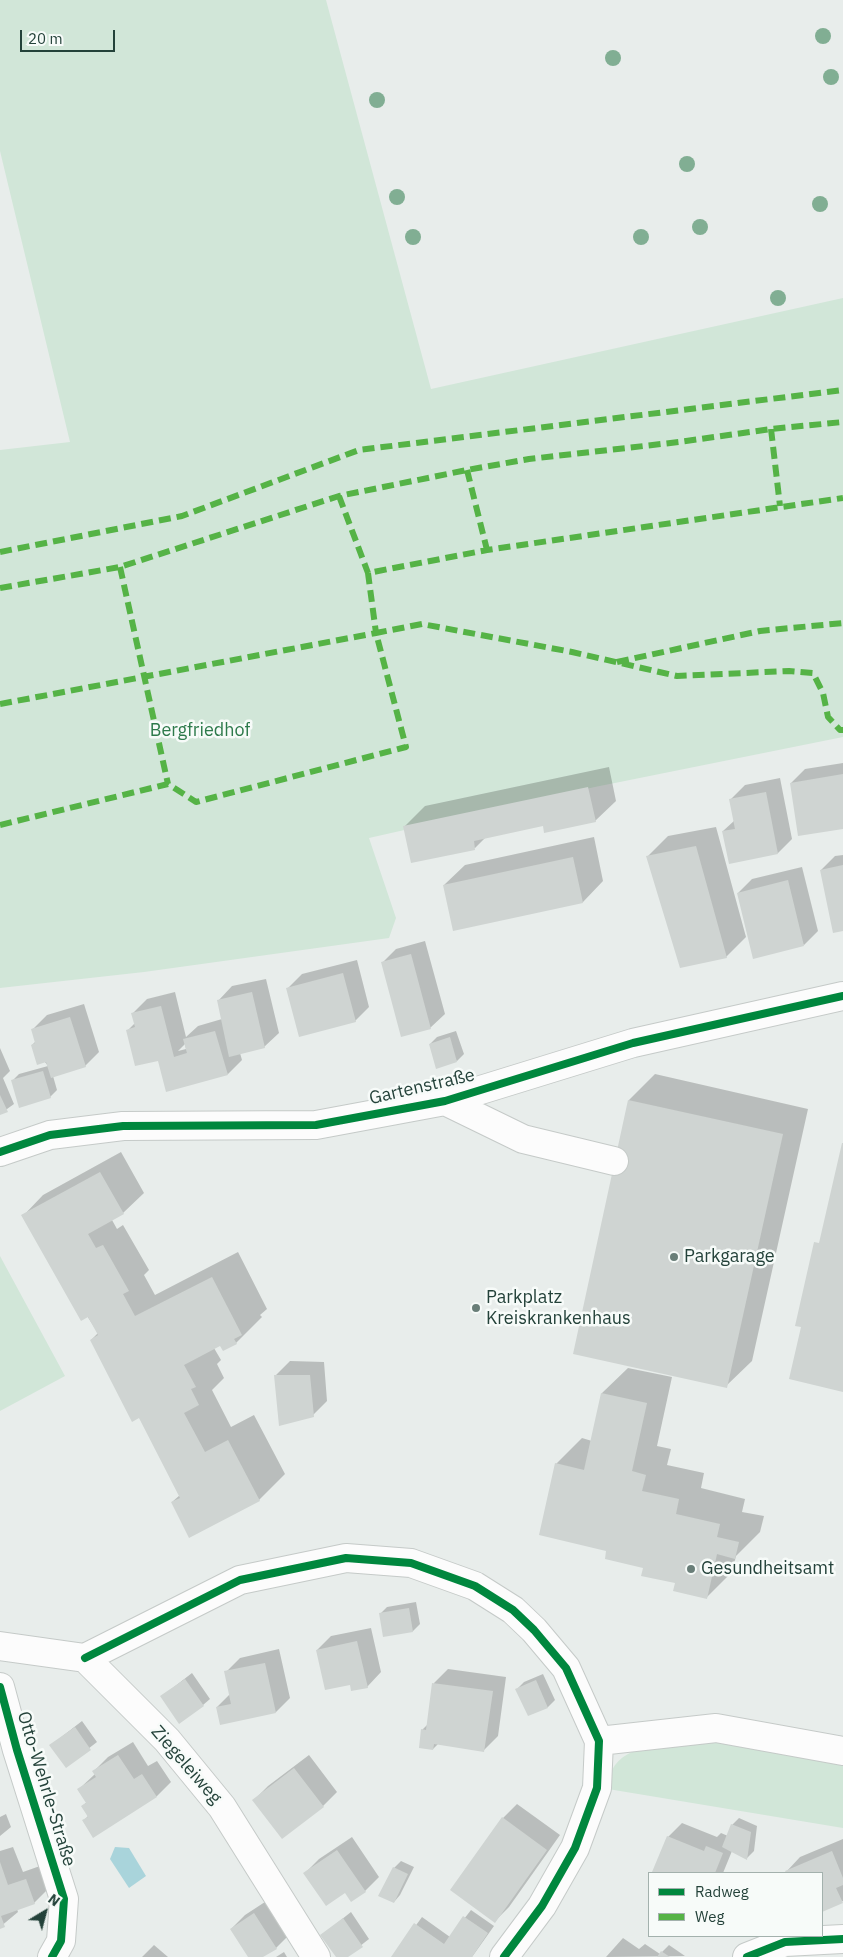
<!DOCTYPE html>
<meta charset="utf-8">
<style>
body{margin:0}
#map{position:relative;width:843px;height:1957px;overflow:hidden;background:#e8edeb;font-family:"IBM Plex Sans",sans-serif}
canvas{display:block}
.legend{position:absolute;left:648px;top:1872px;width:175px;height:65px;box-sizing:border-box;background:#f7fbf9;border:1px solid #a3b1ad;margin:0;padding:6px 9px;list-style:none;font-size:15px;color:#24423a}
.legend li{display:flex;align-items:center;gap:10px;height:25px}
.legend b{width:25px;border:1px solid #a3b1ad}
.north{position:absolute;left:20px;top:1887px;width:50px;height:50px;-webkit-text-stroke:4px #f7fbf9;paint-order:stroke;rotate:37deg;font-size:14px;font-weight:700;line-height:20px;text-align:center;color:#24423a}
.north::after{content:'';display:block;margin:auto;width:18px;height:22px;background:#24423a;clip-path:polygon(50% 0,100% 100%,50% 72%,0 100%)}
.scale{position:absolute;left:20px;top:30px;width:95px;height:22px;box-sizing:border-box;border:2px solid #24423a;border-top:0;padding-left:6px;font-size:15px;line-height:18px;white-space:nowrap;color:#24423a;-webkit-text-stroke:4px #f7fbf9;paint-order:stroke}
</style>
<div id="map">
<canvas width="843" height="1957"></canvas>
<ul class="legend">
<li><b style="height:6px;background:#00873e"></b>Radweg</li>
<li><b style="height:6px;background:#55b346"></b>Weg</li>
</ul>
<div class="north">N</div>
<div class="scale">20 m</div>
</div>
<script>
const c = document.querySelector('canvas').getContext('2d');
c.lineJoin = 'round';
function fillPath(path, color) {
  c.fillStyle = color;
  c.fill(path, 'evenodd');
}
function trace(path, color, width, dash) {
  c.strokeStyle = color;
  c.lineWidth = width;
  c.lineCap = dash ? 'butt' : 'round';
  c.setLineDash(dash || []);
  c.stroke(path);
}
function write(font, color, halo, rows, align = 'center') {
  c.font = font + ' "IBM Plex Sans",sans-serif';
  c.lineWidth = 5;
  c.setLineDash([]);
  c.textBaseline = 'middle';
  c.strokeStyle = halo;
  c.fillStyle = color;
  for (const [text, x, y, turn = 0] of rows) {
    c.save();
    c.translate(x, y);
    c.rotate((+turn || 0) * Math.PI / 180);
    c.textAlign = isNaN(turn) ? turn : align;
    if (halo) c.strokeText(text, 0, 0);
    c.fillText(text, 0, 0);
    c.restore();
  }
}
const green = new Path2D(`
 M0,0H326L431,389L843,298V737L595,787L369,838L396,918L389,938L144,972L0,988V450L70,442L0,151Z
 M0,1256L65,1376L0,1411Z
 M698,1738L843,1759V1828L608,1789C609,1784 609,1775 612,1770C626,1743 672,1742 698,1738Z`);
const water = new Path2D(`
 M115,1847L129,1848L146,1876L129,1888L110,1859Z`);
const shadow = new Path2D(`
 M843,763V828L791,783L805,769Z
 M609,767L616,801L595,821L544,825L486,837L475,848L404,827L425,806Z
 M780,778L792,839L778,853L730,862L723,831L735,820L731,799L745,785Z
 M716,827L746,937L726,957L647,857L668,836Z
 M594,837L603,881L583,902L444,885L465,865Z
 M843,855V930L821,870L835,856Z
 M802,867L818,931L804,945L738,893L752,879Z
 M425,941L445,1014L430,1028L382,963L396,949Z
 M357,960L369,1007L355,1021L288,988L302,974Z
 M266,979L279,1033L264,1047L240,1053L242,1060L228,1074L159,1061L128,1030L135,1023L133,1013L147,999L175,992L186,1037L198,1026L222,1019L218,1001L232,986ZM185,1044L186,1049L178,1051Z
 M84,1004L99,1052L85,1066L53,1076L57,1090L50,1097L12,1081L19,1074L48,1066L32,1045L36,1041L33,1029L47,1015Z
 M456,1031L464,1054L457,1061L430,1044L437,1037Z
 M0,1048L10,1071L3,1078L14,1104L0,1114Z
 M655,1074L808,1109L752,1361L726,1386L574,1353L629,1100Z
 M121,1152L144,1193L123,1213L112,1220L117,1229L123,1225L149,1270L144,1275L155,1295L238,1252L267,1309L260,1315L262,1317L236,1343L220,1345L214,1348L221,1360L217,1364L224,1378L212,1390L231,1427L254,1415L285,1474L259,1500L172,1502L180,1495L139,1417L91,1340L98,1333L23,1216L43,1195Z
 M290,1361L324,1362L327,1401L313,1415L276,1375Z
 M628,1368L672,1377L657,1446L671,1449L667,1465L704,1473L701,1488L745,1499L742,1512L764,1516L760,1532L736,1556L732,1572L707,1597L608,1550L556,1464L582,1438L592,1441L602,1393Z
 M416,1602L420,1624L413,1631L384,1635L380,1614L387,1607Z
 M371,1628L381,1672L367,1687L350,1683L317,1650L331,1636Z
 M279,1649L290,1698L276,1712L221,1724L217,1707L230,1694L226,1672L240,1658Z
 M448,1669L506,1677L498,1736L484,1750L438,1744L433,1749L422,1730L428,1724L434,1683Z
 M192,1673L210,1699L203,1705L161,1697Z
 M543,1674L555,1700L548,1707L529,1715L517,1689L524,1682Z
 M82,1721L97,1742L66,1766L51,1745Z
 M133,1742L148,1766L157,1761L171,1782L157,1796L93,1836L83,1821L88,1816L82,1806L87,1802L78,1790L95,1774L94,1771L108,1757Z
 M309,1755L337,1792L323,1806L254,1800L268,1786Z
 M517,1804L560,1835L509,1907L495,1921L452,1890L503,1818Z
 M6,1814L11,1827L0,1836V1817Z
 M739,1818L757,1826L754,1851L747,1858L732,1851L723,1873L654,1872L668,1837L682,1823L717,1837L721,1833L728,1836L732,1825Z
 M352,1837L379,1877L365,1891H345L305,1873L319,1859Z
 M843,1839V1901L822,1910V1873L786,1872L800,1857Z
 M13,1847L23,1872L40,1866L48,1889L34,1903L17,1909L18,1912L0,1927V1851Z
 M401,1861L414,1867L400,1895L394,1902V1868Z
 M268,1900L290,1934L276,1948L261,1957H249L231,1929L245,1915Z
 M471,1910L494,1926L472,1957H393L422,1917L450,1937Z
 M351,1912L369,1939L346,1957H337L322,1935Z
 M623,1938L639,1949L645,1944L660,1954L669,1945L685,1956L606,1957Z
 M154,1945L168,1957H142Z
 M284,1952L287,1957H276Z`);
const building = new Path2D(`
 M843,774V829L798,836L790,783Z
 M588,787L596,822L544,833L543,826L474,841L475,850L411,863L403,826Z
 M766,792L778,854L729,864L722,831L735,829L729,799Z
 M696,846L727,958L680,968L646,856Z
 M573,857L583,903L453,931L443,885Z
 M843,865V931L833,933L820,870Z
 M788,880L804,946L753,959L737,893Z
 M411,954L431,1029L401,1037L381,962Z
 M343,973L356,1022L299,1037L286,988Z
 M252,992L265,1048L229,1057L217,1000Z
 M161,1006L174,1057L187,1053L183,1039L215,1031L228,1075L166,1092L158,1061L135,1066L126,1030L135,1027L131,1013Z
 M70,1017L86,1067L51,1078L46,1062L37,1065L31,1045L35,1043L31,1029Z
 M450,1037L457,1062L436,1069L429,1044Z
 M43,1071L51,1098L19,1108L11,1080Z
 M0,1095L8,1112L0,1115Z
 M628,1100L783,1134L727,1388L573,1354Z
 M842,1143H843V1392L789,1379L801,1327L795,1326L814,1242L819,1243Z
 M100,1172L124,1214L88,1234L96,1248L103,1245L129,1291L123,1294L135,1316L212,1277L242,1335L234,1339L237,1344L223,1351L220,1346L184,1365L196,1387L191,1389L199,1405L184,1413L205,1452L228,1440L260,1501L189,1538L171,1502L180,1498L139,1418L132,1422L90,1340L98,1335L88,1317L81,1321L21,1215Z
 M274,1375H310L314,1417L279,1426Z
 M601,1393L647,1403L632,1471L646,1475L642,1491L679,1499L676,1514L720,1524L717,1537L739,1542L735,1559L717,1554L707,1599L673,1591L675,1583L641,1576L643,1568L605,1559L606,1551L539,1535L555,1463L584,1470Z
 M409,1608L413,1632L383,1637L379,1613Z
 M357,1641L368,1688L351,1691L350,1685L325,1690L316,1650Z
 M265,1663L276,1713L220,1725L216,1707L231,1704L224,1671Z
 M185,1679L204,1706L179,1724L160,1696Z
 M536,1680L548,1708L528,1716L515,1689Z
 M432,1683L493,1691L484,1752L434,1744L433,1750L419,1748L421,1729L426,1730Z
 M75,1727L91,1750L66,1768L49,1745Z
 M118,1755L134,1779L142,1774L157,1797L93,1838L82,1820L88,1817L81,1806L86,1803L77,1789L96,1777L92,1771Z
 M294,1768L324,1807L282,1839L252,1800Z
 M502,1817L547,1850L495,1923L450,1890Z
 M731,1824L751,1832L747,1860L722,1847Z
 M667,1836L704,1851L706,1846L723,1853L715,1873L652,1872Z
 M337,1850L366,1892L351,1902L345,1893L326,1906L303,1873Z
 M832,1851L843,1878V1885L836,1888L843,1903L822,1912V1873H786L785,1871Z
 M0,1862L8,1885L26,1879L35,1904L1,1916L5,1927L0,1929Z
 M393,1867L408,1874L394,1903L378,1896Z
 M254,1913L277,1949L263,1957H248L230,1929Z
 M463,1916L488,1933L472,1957H391L414,1923L444,1944Z
 M343,1918L363,1947L348,1957H336L320,1935Z
 M661,1951L670,1957H657Z`);
const minor = new Path2D(`
 M445,1101L523,1139L614,1161
 M0,1152L50,1135L123,1126L316,1125L445,1101L633,1043L843,996
 M0,1646L85,1658L167,1740L222,1807L316,1957
 M85,1658L240,1580L346,1558L411,1563L475,1586L513,1610L534,1630L566,1668L599,1741L597,1788L575,1848L542,1906L504,1957
 M0,1687L17,1750L64,1899L61,1941L52,1957
 M599,1741L716,1728L843,1751
 M747,1957L785,1942L843,1939`);
const quiet = new Path2D(`
 M771,429L780,506
 M467,470L487,550
 M339,496L368,573
 M0,552L182,516L359,450L843,390
 M120,567L168,784
 M0,588L120,567L339,496L467,470L529,459L679,442L771,429L843,422
 M617,662L760,631L843,623
 M0,704L376,633L368,573L487,550L843,498
 M0,825L168,784L196,802L406,747L376,633L422,624L572,652L677,676L789,671L813,673L823,693L828,717L840,730H843`);
const cycleway = new Path2D(`
 M0,1152L50,1135L123,1126L316,1125L445,1101L633,1043L843,996
 M85,1658L240,1580L346,1558L411,1563L475,1586L513,1610L534,1630L566,1668L599,1741L597,1788L575,1848L542,1906L504,1957
 M0,1687L17,1750L64,1899L61,1941L52,1957
 M747,1957L785,1942L843,1939`);
const trees = [
 [823,36],
 [613,58],
 [831,77],
 [377,100],
 [687,164],
 [397,197],
 [820,204],
 [700,227],
 [413,237],
 [641,237],
 [778,298]
];
const markers = [
 [674,1257,5,"#697e78"],
 [476,1308,5,"#697e78"],
 [691,1569,5,"#697e78"]
];
const parkNames = [
 ["Bergfriedhof",200,731]
];
const streetNames = [
 ["Gartenstraße",422,1087,-13],
 ["Ziegeleiweg",186,1765,49],
 ["Otto-Wehrle-Straße",46,1789,73]
];
const poiNames = [
 ["Parkgarage",684,1257],
 ["Parkplatz",486,1298],
 ["Kreiskrankenhaus",486,1319],
 ["Gesundheitsamt",701,1569]
];
fillPath(green, '#d1e6d8');
fillPath(water, '#a9d4db');
fillPath(shadow, '#0003');
fillPath(building, '#cfd4d2');
trace(minor, '#c5cac8', 30);
trace(minor, '#fcfcfc', 28);
trace(quiet, '#55b346', 6, [12, 6]);
trace(cycleway, '#00873e', 8);
c.fillStyle = '#81ae93';
for (const [x, y] of trees) {
  c.beginPath();
  c.arc(x, y, 8, 0, 2 * Math.PI);
  c.fill();
}
for (const [x, y, r, color] of markers) {
  const dot = new Path2D();
  dot.arc(x, y, r, 0, 2 * Math.PI);
  c.fillStyle = color;
  c.fill(dot);
  trace(dot, '#f7fbf9', 2);
}
write('18px', '#2d7a4b', '#f7fbf9', parkNames);
write('18px', '#24423a', '#f7fbf9', streetNames);
write('18px', '#24423a', '#f7fbf9', poiNames, 'left');
</script>
